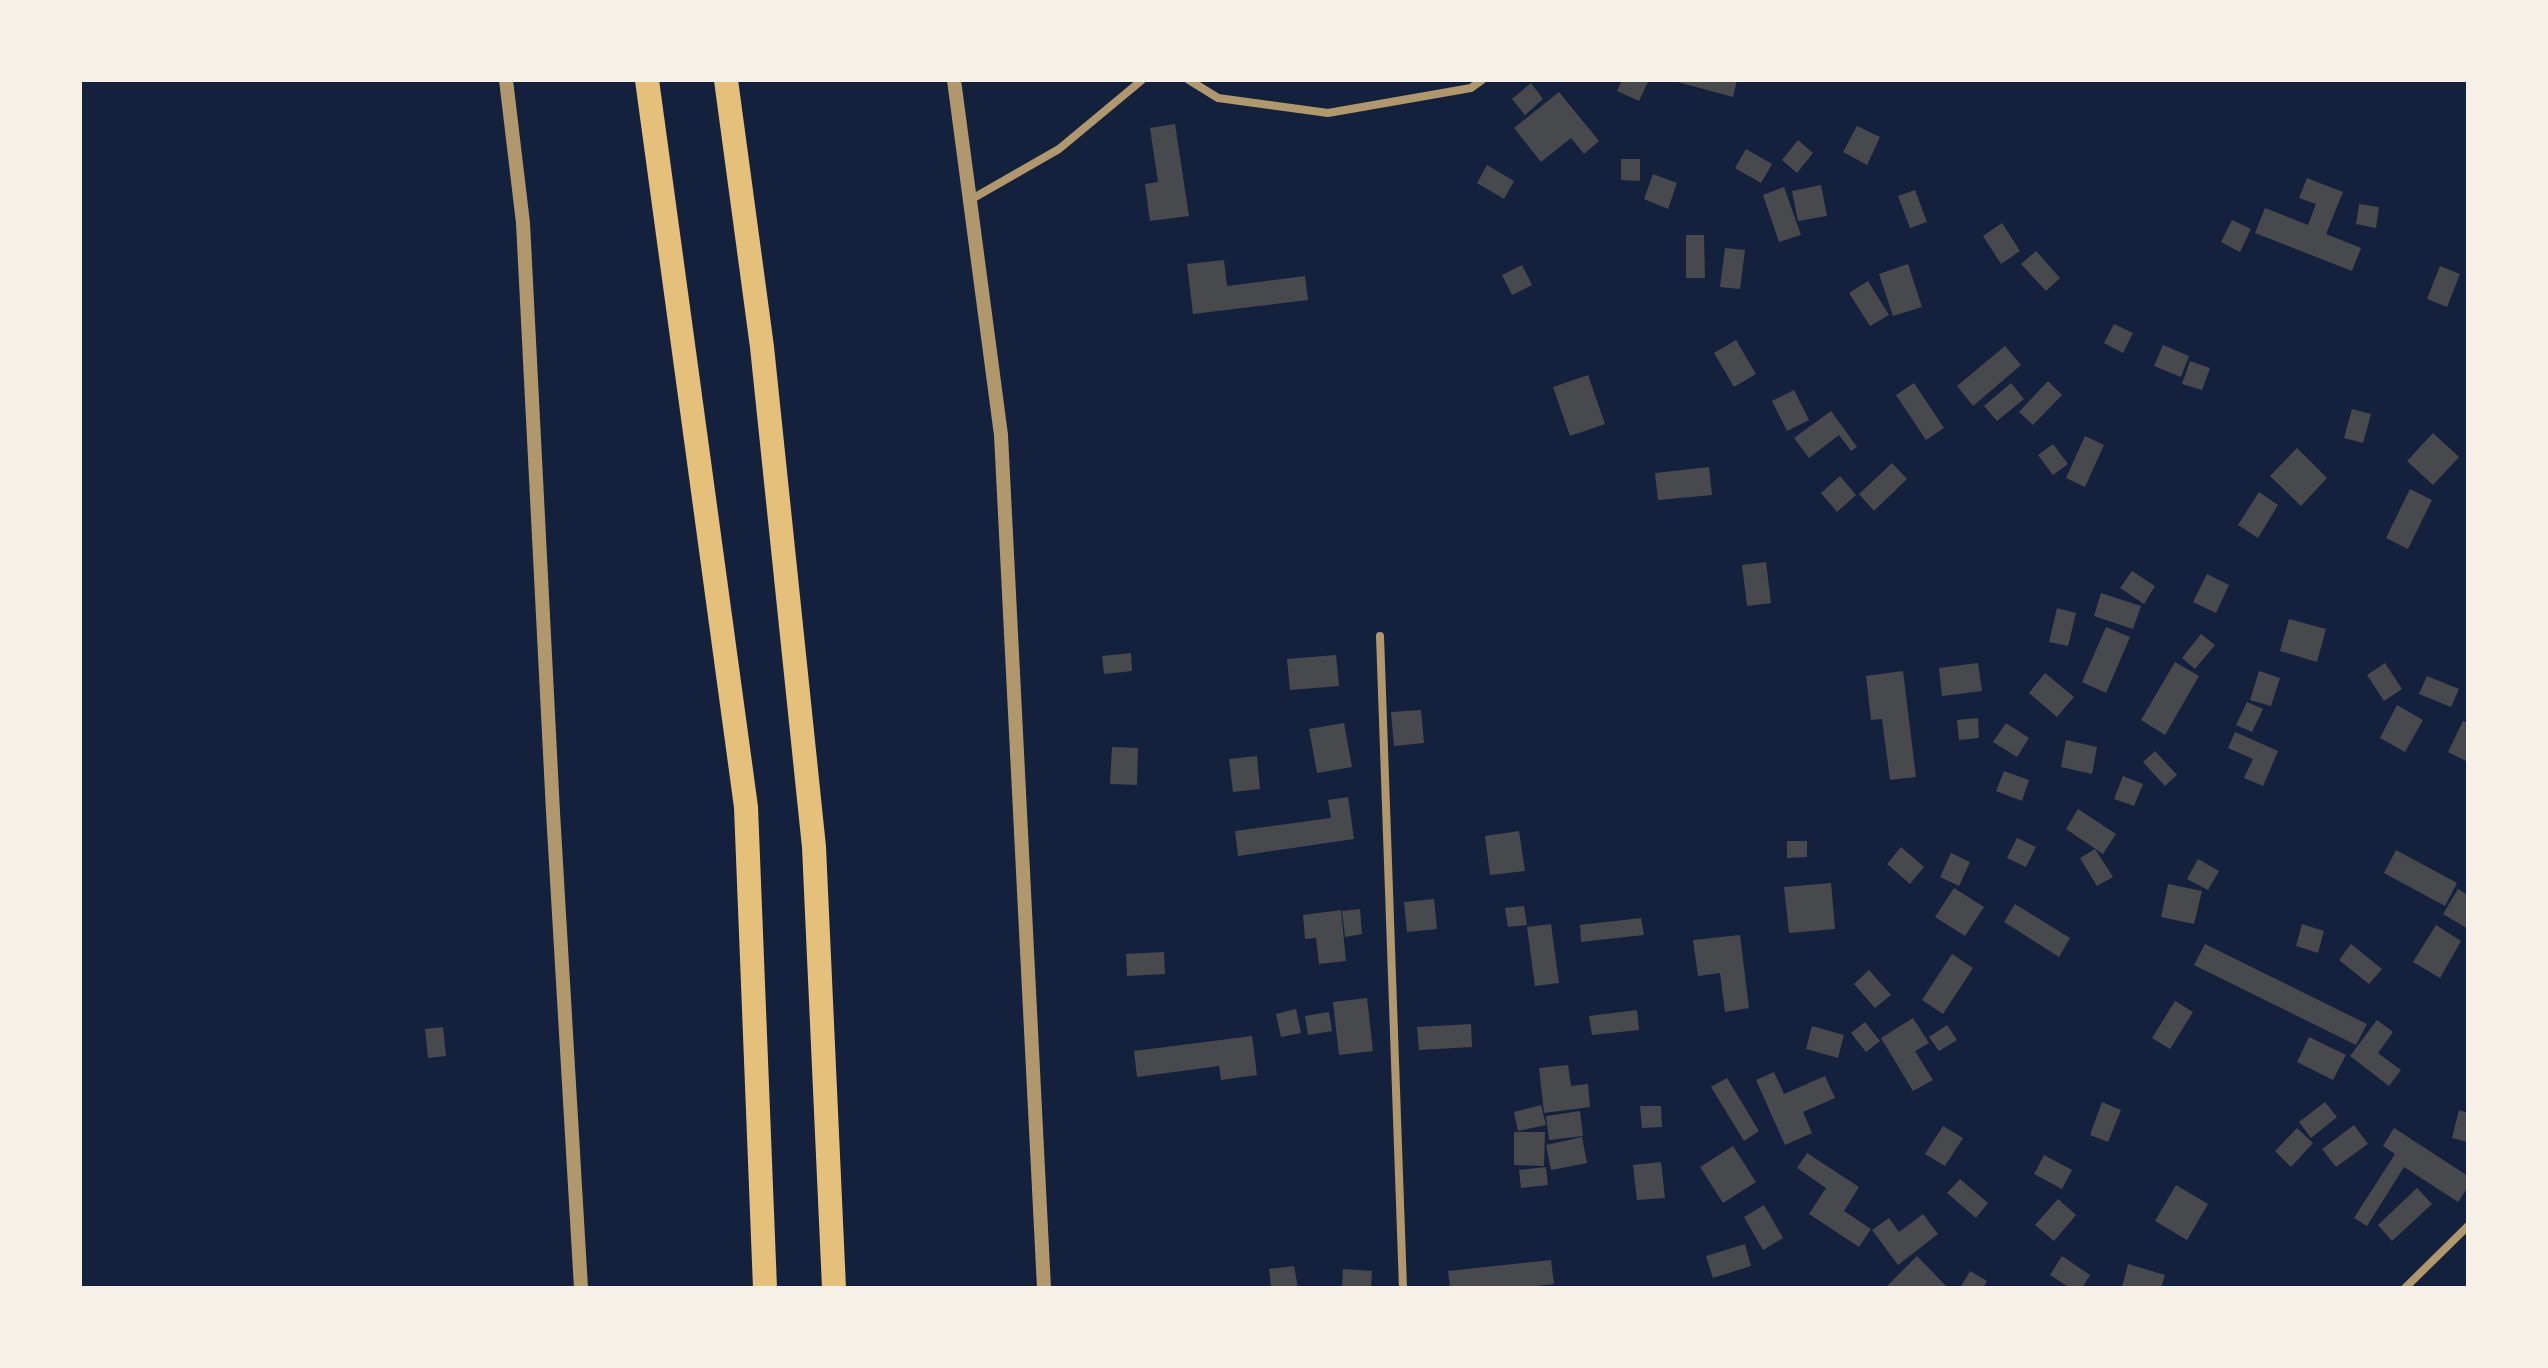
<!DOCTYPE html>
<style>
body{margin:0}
#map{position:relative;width:2548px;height:1368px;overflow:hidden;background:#14213d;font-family:"Space Grotesk",sans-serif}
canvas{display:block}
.frame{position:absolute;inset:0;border:82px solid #f6f1e7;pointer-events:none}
</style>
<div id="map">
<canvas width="2548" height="1368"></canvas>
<div class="frame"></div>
</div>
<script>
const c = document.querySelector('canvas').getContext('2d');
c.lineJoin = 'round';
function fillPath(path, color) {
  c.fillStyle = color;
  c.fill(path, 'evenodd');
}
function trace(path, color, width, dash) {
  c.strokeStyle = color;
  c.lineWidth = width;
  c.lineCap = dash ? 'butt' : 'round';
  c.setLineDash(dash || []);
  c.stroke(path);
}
const building = new Path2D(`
 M1622,80H1649L1639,101L1617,91Z
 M1670,80H1737L1733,97Z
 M1531,83L1543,99L1525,115L1512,99Z
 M1559,92L1599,141L1584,154L1571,138L1541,162L1514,128Z
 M1175,124L1189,216L1150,221L1145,184L1158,182L1150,128Z
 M1857,126L1880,137L1867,165L1843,152Z
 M1798,140L1813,153L1797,173L1782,160Z
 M1746,149L1772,164L1761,183L1735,168Z
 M1621,159H1640V181L1621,180Z
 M1487,165L1514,181L1504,199L1477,183Z
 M1653,174L1677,183L1668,209L1644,199Z
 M2307,178L2343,192L2326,234L2361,248L2352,271L2255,233L2265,208L2308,225L2316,204L2299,198Z
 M1821,185L1827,216L1798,221L1792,191Z
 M1784,187L1801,235L1779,242L1763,195Z
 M1915,190L1927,222L1910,228L1898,196Z
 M2359,204L2379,207L2376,228L2356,224Z
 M2232,220L2251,229L2240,252L2221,242Z
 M2002,223L2020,251L2001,264L1983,236Z
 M1686,235H1704L1705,278H1686Z
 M1725,248L1745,250L1740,289L1720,287Z
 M2036,251L2060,278L2046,291L2021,264Z
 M1224,260L1227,286L1305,276L1308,300L1193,314L1187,264Z
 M1908,264L1922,307L1893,316L1879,274Z
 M1522,265L1532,285L1512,295L1502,275Z
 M2440,266L2460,274L2447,307L2427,299Z
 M1868,281L1889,315L1870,326L1849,293Z
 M2114,324L2133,333L2123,353L2104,343Z
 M1736,340L1756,374L1734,387L1714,353Z
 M2163,345L2189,356L2181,377L2154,366Z
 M2005,346L2021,365L1973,406L1957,386Z
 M2190,361L2210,368L2202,390L2182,384Z
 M1588,375L1605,424L1570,436L1553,387Z
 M2048,381L2062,395L2033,425L2019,412Z
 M1914,383L1944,428L1926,440L1896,395Z
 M2011,383L2024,399L1997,421L1984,406Z
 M1794,390L1809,420L1787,431L1772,401Z
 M2352,409L2371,414L2363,443L2344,438Z
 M1831,411L1857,447L1851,451L1839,435L1809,458L1794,438Z
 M2433,433L2459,457L2433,485L2407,461Z
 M2085,436L2104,445L2085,487L2066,478Z
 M2053,444L2068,464L2053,475L2038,455Z
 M2297,448L2327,478L2301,506L2270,476Z
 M1892,463L1907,479L1874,511L1859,494Z
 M1709,467L1712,495L1658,500L1655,473Z
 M1840,476L1856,495L1837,512L1821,493Z
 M2410,489L2432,500L2408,549L2386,538Z
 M2259,492L2278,505L2258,538L2238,525Z
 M1766,562L1771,603L1747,606L1742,565Z
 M2132,571L2155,586L2144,604L2120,588Z
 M2207,574L2229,585L2216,613L2193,602Z
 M2101,593L2141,606L2133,629L2094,616Z
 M2057,608L2076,613L2068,646L2049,642Z
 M2289,619L2326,629L2317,662L2280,651Z
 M2106,627L2130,637L2106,693L2082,682Z
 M2201,634L2215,645L2195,669L2182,658Z
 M1131,653L1132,671L1104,674L1102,656Z
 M1336,655L1339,686L1290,690L1287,659Z
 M2175,662L2199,676L2165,735L2141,720Z
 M1978,663L1982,691L1942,696L1939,668Z
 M2385,663L2402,689L2384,701L2367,675Z
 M1903,671L1916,777L1890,780L1882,719L1871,720L1866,676Z
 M2259,671L2280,678L2271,706L2250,700Z
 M2045,673L2074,697L2057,717L2029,693Z
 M2427,676L2459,689L2451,707L2419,694Z
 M2247,702L2263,709L2252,732L2236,725Z
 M2397,705L2423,720L2405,752L2380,738Z
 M1421,710L1424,743L1394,746L1391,712Z
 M1978,718L1979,738L1959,740L1957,720Z
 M2463,721L2468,723V762L2448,752Z
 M1344,723L1352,767L1317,773L1309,729Z
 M2006,723L2029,738L2017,757L1993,742Z
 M2235,732L2278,751L2263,786L2244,778L2253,759L2228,748Z
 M2066,740L2097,747L2092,774L2061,767Z
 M1112,747L1138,748L1137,785L1110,784Z
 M2155,751L2177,775L2165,786L2143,762Z
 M1257,756L1260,789L1233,792L1229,759Z
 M2004,771L2029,780L2022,801L1996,791Z
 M2123,776L2143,784L2134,806L2114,799Z
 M1348,797L1354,839L1238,856L1235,831L1331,818L1328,800Z
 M2078,809L2116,834L2103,854L2066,829Z
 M1519,831L1525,871L1490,875L1485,836Z
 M2017,838L2036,847L2026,867L2007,858Z
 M1787,841H1807V857L1787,858Z
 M1901,847L1924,867L1910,884L1887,864Z
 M2095,849L2113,877L2097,886L2080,858Z
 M2396,850L2457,883L2445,906L2384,873Z
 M1951,853L1970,862L1959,886L1940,877Z
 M2198,859L2219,871L2208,890L2187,879Z
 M1831,883L1835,929L1789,933L1784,887Z
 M2168,884L2202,891L2194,924L2161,917Z
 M1954,888L1984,907L1965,936L1935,917Z
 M2458,889L2468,895V929L2443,914Z
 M1434,899L1437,929L1407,932L1404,902Z
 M2015,904L2070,938L2059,957L2004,922Z
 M1524,906L1527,925L1508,927L1505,908Z
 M1360,909L1362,934L1345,937L1342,911Z
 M1341,910L1346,961L1319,964L1316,938L1305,939L1303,915Z
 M1641,918L1644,935L1581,942L1580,925Z
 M1551,924L1559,983L1535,986L1527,927Z
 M2302,924L2324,931L2318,953L2296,946Z
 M2436,925L2461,941L2440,978L2413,962Z
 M1740,935L1749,1008L1725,1012L1720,973L1698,976L1693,940Z
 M2205,944L2367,1024L2356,1045L2194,965Z
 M2351,944L2382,969L2369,984L2339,960Z
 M1164,952L1165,974L1127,976L1126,954Z
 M1952,954L1973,968L1943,1014L1922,1000Z
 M1869,970L1891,995L1875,1008L1854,984Z
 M1367,998L1373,1051L1339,1055L1333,1002Z
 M2175,1001L2193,1012L2170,1049L2152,1038Z
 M1296,1009L1301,1033L1281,1037L1276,1014Z
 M1637,1010L1639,1030L1592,1035L1589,1016Z
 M1329,1012L1332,1031L1308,1035L1305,1016Z
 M1913,1018L1929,1043L1915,1051L1933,1080L1913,1091L1881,1038Z
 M2377,1020L2393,1032L2378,1053L2401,1070L2389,1086L2350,1056Z
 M1865,1022L1880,1041L1866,1052L1851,1033Z
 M1471,1024L1472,1047L1419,1050L1417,1027Z
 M1947,1025L1957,1040L1939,1051L1929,1037Z
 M1812,1026L1844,1035L1838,1058L1806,1049Z
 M443,1027L446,1056L428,1058L425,1029Z
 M1252,1036L1257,1075L1221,1080L1219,1066L1137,1077L1134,1051Z
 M2309,1037L2346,1055L2333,1080L2297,1062Z
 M1568,1065L1571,1086L1588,1084L1590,1107L1544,1113L1539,1068Z
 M1774,1072L1784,1094L1825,1076L1835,1098L1803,1112L1812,1133L1785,1145L1756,1080Z
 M1727,1078L1759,1131L1744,1141L1711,1087Z
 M2102,1102L2121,1110L2108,1142L2090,1135Z
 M2325,1102L2337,1117L2311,1138L2299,1122Z
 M1541,1105L1546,1125L1518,1131L1514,1112Z
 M1640,1106H1661L1662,1127L1642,1128Z
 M2459,1110L2468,1113V1142L2452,1138Z
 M1580,1111L1583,1136L1549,1140L1546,1116Z
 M2354,1125L2368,1144L2336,1167L2322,1149Z
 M1943,1126L1963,1138L1945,1166L1925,1154Z
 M2297,1128L2313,1143L2291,1167L2275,1151Z
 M2394,1128L2468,1176V1187L2458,1202L2404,1167L2367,1226L2354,1218L2395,1154L2383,1146Z
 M1514,1132H1545L1544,1166L1514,1165Z
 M1582,1137L1587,1163L1551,1170L1546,1145Z
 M1733,1146L1756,1182L1723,1203L1700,1167Z
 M1807,1153L1859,1187L1844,1211L1871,1229L1859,1247L1809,1214L1826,1188L1797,1168Z
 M2044,1155L2072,1170L2062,1189L2034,1174Z
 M1661,1162L1665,1198L1637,1200L1633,1165Z
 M1546,1167L1548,1185L1521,1188L1519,1170Z
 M1960,1179L1988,1203L1976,1218L1947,1193Z
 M2176,1185L2208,1204L2187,1240L2155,1221Z
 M2417,1188L2432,1204L2392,1241L2378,1225Z
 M2058,1199L2076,1215L2054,1241L2035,1225Z
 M1764,1205L1783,1238L1763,1250L1744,1217Z
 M1923,1214L1938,1234L1898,1265L1872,1230L1889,1218L1899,1232Z
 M1745,1244L1751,1266L1713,1278L1706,1256Z
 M1917,1256L1948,1288H1885Z
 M2062,1256L2090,1275L2082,1288H2070L2050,1275Z
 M1551,1260L1554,1284L1519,1288H1450L1448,1271Z
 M2128,1264L2165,1275L2161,1288L2122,1287Z
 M1294,1266L1298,1288H1271L1269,1269Z
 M1343,1269L1372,1271L1371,1288H1342Z
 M1970,1271L1987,1281L1983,1288H1960Z`);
const minor = new Path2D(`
 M1189,80L1218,98L1328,113L1471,88L1482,80
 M970,200L1059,149L1142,80
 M1380,636L1403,1288
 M2405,1288L2468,1226`);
const tertiary = new Path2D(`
 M506,80L523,223L553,812L581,1288
 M954,80L1001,435L1044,1288`);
const motorway = new Path2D(`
 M647,80L746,807L765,1288
 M726,80L762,347L814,847L834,1288`);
fillPath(building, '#48494c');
trace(minor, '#b1986c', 8);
trace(tertiary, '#b1986c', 14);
trace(motorway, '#e5c07b', 24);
</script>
